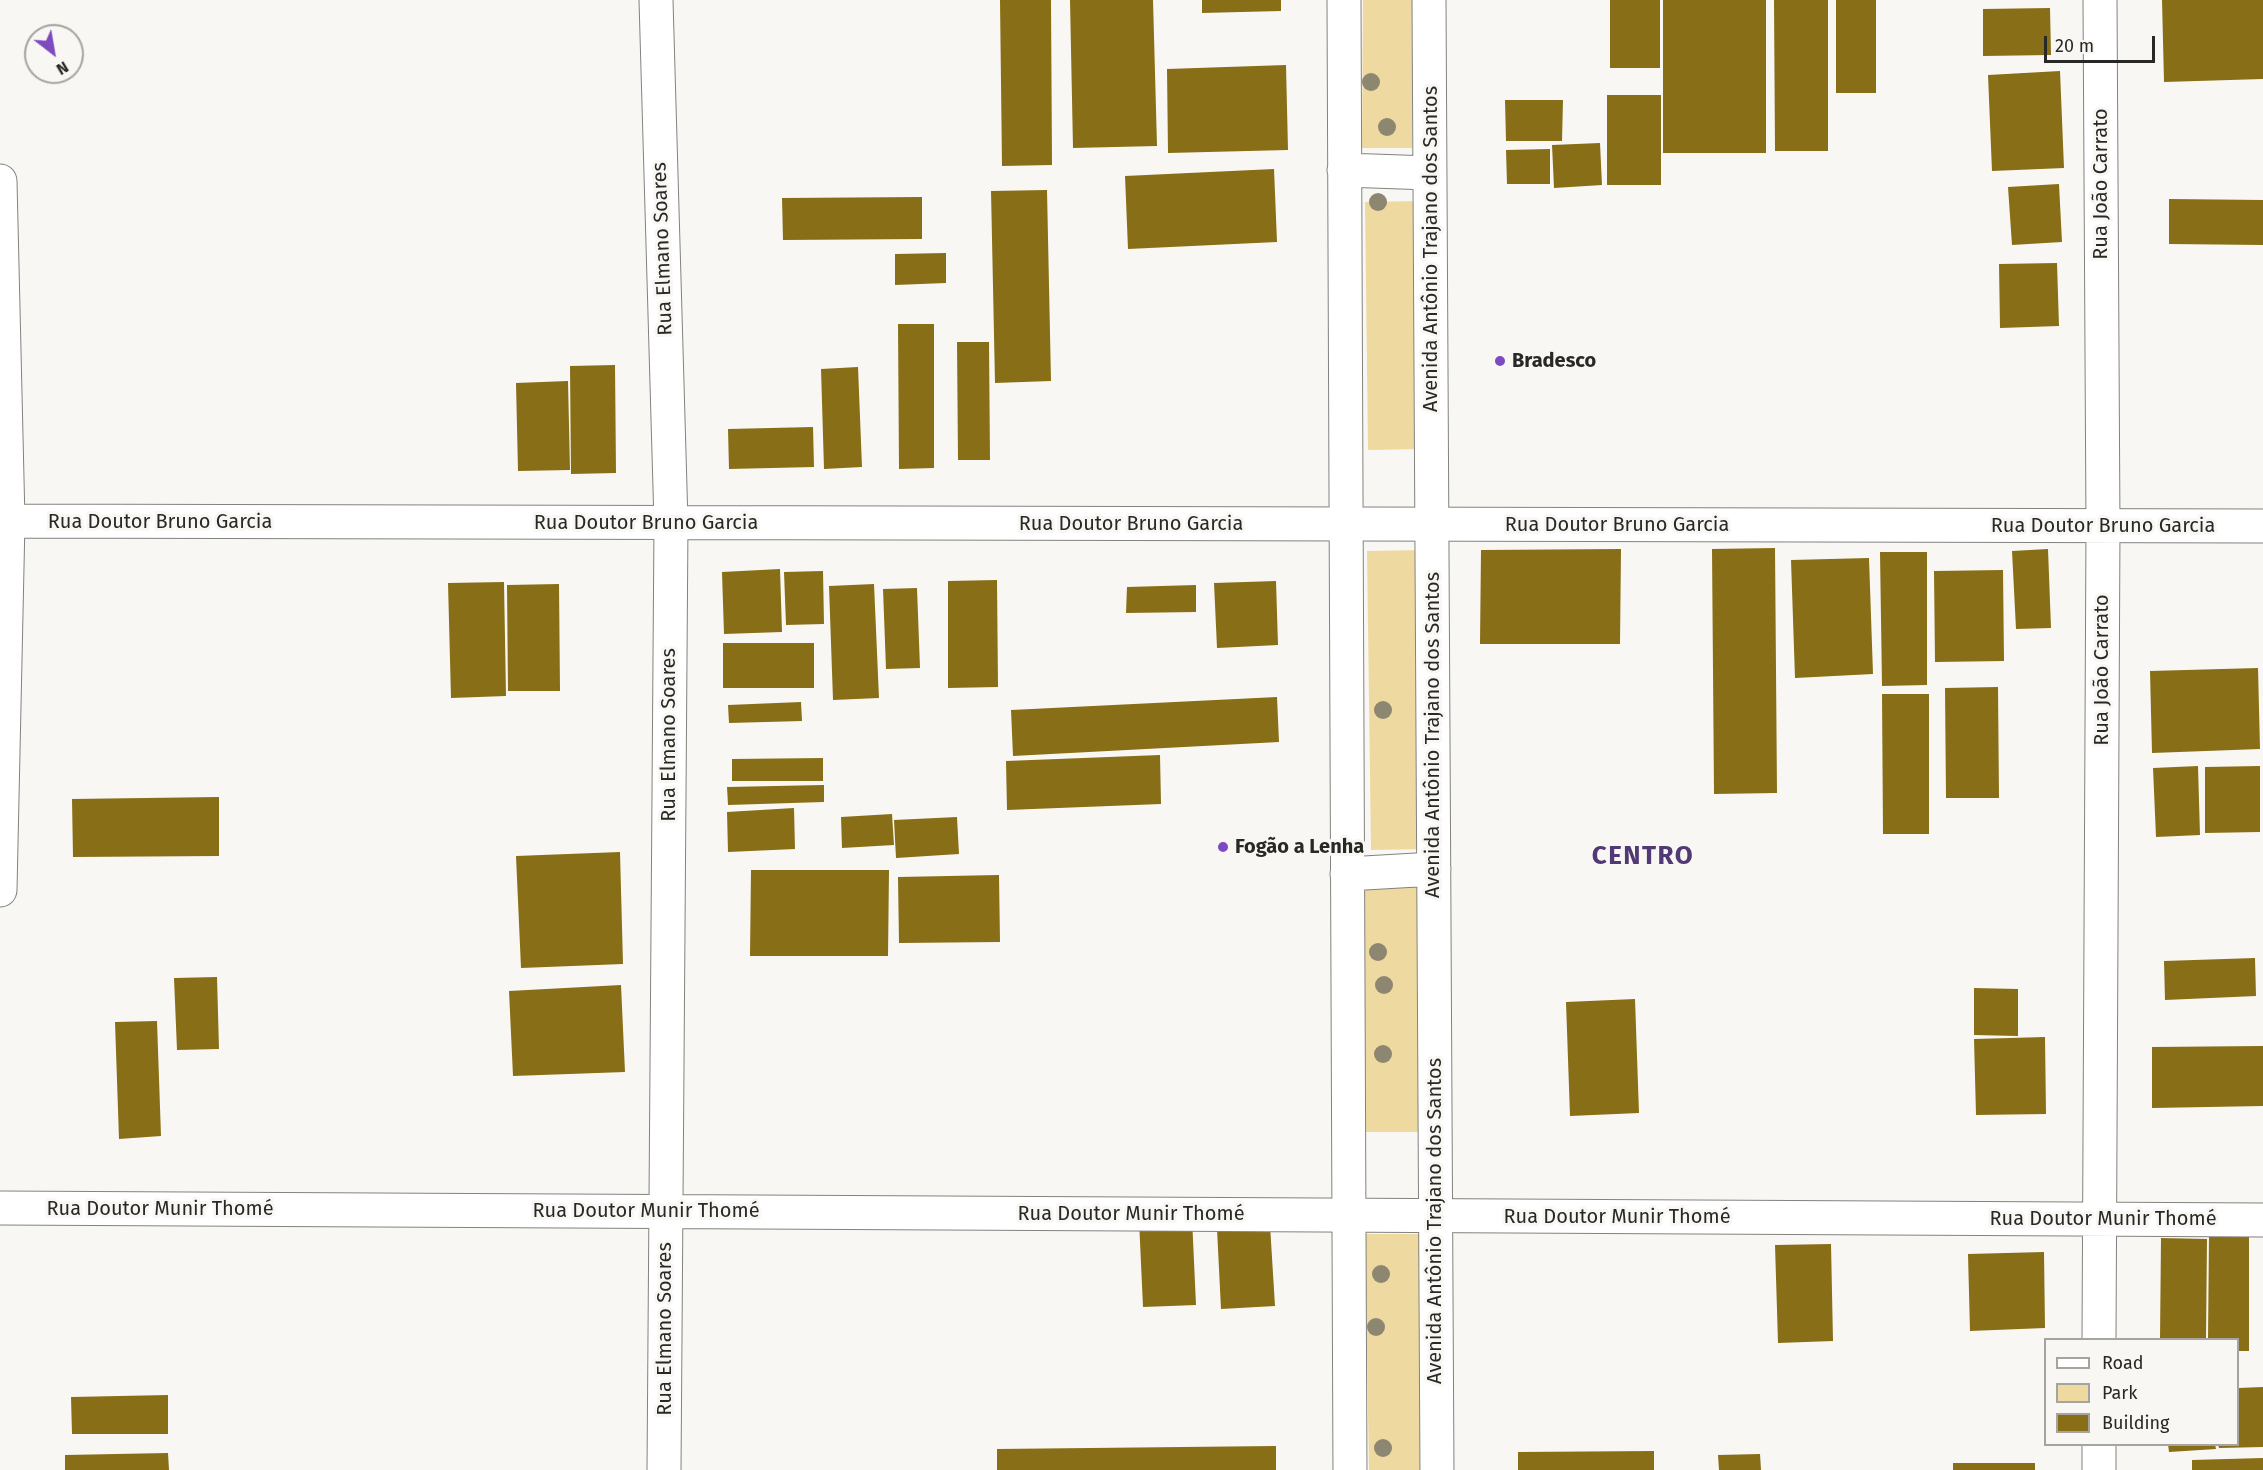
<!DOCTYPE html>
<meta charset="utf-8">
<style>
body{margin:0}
#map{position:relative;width:2263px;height:1470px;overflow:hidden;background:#f9f7f3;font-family:"Fira Sans",sans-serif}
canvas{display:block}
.legend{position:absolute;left:2044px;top:1338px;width:195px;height:108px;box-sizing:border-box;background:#f9f7f3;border:2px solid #a5a4a1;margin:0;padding:8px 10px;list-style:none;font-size:18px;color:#282826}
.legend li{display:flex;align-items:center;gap:12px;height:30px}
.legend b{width:30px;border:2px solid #a5a4a1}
.north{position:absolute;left:24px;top:24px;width:60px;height:60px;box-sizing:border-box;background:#f9f7f3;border:2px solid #a5a4a1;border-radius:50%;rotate:149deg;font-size:16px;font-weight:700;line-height:24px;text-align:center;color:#282826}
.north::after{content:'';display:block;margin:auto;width:21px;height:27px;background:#7e4ac1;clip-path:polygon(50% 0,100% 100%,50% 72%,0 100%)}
.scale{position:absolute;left:2044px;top:36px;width:111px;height:27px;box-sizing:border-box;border:3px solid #282826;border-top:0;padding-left:8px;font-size:18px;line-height:21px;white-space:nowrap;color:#282826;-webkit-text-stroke:4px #f9f7f3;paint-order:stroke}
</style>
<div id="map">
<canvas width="2263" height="1470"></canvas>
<ul class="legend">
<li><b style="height:8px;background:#fff"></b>Road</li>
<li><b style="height:16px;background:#eedaa0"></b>Park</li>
<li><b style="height:16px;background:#886e16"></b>Building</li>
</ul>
<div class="north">N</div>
<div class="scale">20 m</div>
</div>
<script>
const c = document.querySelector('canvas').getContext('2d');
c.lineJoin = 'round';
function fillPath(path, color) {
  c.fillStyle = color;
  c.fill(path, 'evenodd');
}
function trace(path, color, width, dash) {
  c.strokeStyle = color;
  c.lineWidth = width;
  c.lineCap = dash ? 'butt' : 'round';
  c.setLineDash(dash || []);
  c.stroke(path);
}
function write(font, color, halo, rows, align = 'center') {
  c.font = font + ' "Fira Sans",sans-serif';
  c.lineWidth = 6;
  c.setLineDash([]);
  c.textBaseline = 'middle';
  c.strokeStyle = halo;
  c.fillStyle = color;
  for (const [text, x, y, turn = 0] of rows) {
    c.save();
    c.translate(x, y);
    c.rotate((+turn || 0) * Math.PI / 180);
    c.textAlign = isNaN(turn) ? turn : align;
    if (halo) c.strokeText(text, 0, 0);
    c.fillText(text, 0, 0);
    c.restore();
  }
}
const green = new Path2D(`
 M1363,0H1413L1412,148H1362Z
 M1419,201L1422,449L1368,450L1365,202Z
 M1424,550L1428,849L1371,850L1367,551Z
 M1365,885H1422L1420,1132H1363Z
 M1365,1234H1420L1422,1470H1369Z`);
const building = new Path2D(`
 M1000,0H1051L1052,165L1002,166Z
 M1070,0H1153L1157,146L1073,148Z
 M1202,0H1281V11L1202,13Z
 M1610,0H1660V68H1610Z
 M1663,0H1766V153H1663Z
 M1774,0H1828V151H1775Z
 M1836,0H1876V93H1836Z
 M2162,0H2263V79L2164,82Z
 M2050,8L2051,55L1983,56V9Z
 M1286,65L1288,150L1168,153L1167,69Z
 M2060,71L2064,168L1992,171L1988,75Z
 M1607,95H1661V185H1607Z
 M1505,100H1563L1562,141H1506Z
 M1600,143L1602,185L1554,188L1552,145Z
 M1550,149V184H1507L1506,150Z
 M1274,169L1277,242L1128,249L1125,176Z
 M2059,184L2062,242L2012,245L2008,187Z
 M1047,190L1051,381L995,383L991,191Z
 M922,197V239L783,240L782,198Z
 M2169,199L2263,200V245L2169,244Z
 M946,253V283L895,285V254Z
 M2057,263L2059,326L2000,328L1999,264Z
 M898,324H934V468L899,469Z
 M957,342H989L990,460H958Z
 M615,365L616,473L571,474L570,366Z
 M858,367L862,467L824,469L821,369Z
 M568,381L570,470L518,471L516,383Z
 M813,427L814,467L729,469L728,429Z
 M1775,548L1777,793L1714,794L1712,549Z
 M1621,549L1620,644H1480L1481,550Z
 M2048,549L2051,628L2016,629L2012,551Z
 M1880,552H1927V685L1882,686Z
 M1869,558L1873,674L1795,678L1791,560Z
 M780,569L782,632L724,634L722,572Z
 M2003,570L2004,661L1935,662L1934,571Z
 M823,571L824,624L786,625L784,572Z
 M997,580L998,687L948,688V581Z
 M1276,581L1278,645L1217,648L1214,583Z
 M504,582L506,696L451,698L448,583Z
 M559,584L560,691H508L507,585Z
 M874,584L879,698L833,700L829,586Z
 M1196,585V612L1126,613L1127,587Z
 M917,588L920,668L886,669L883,589Z
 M723,643H814V688H723Z
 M2258,668L2260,749L2152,753L2150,671Z
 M1998,687L1999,798H1946L1945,688Z
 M1882,694H1929V834H1883Z
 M1277,697L1279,742L1013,756L1011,710Z
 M801,702L802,721L729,723L728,705Z
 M1160,755L1161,804L1007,810L1006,761Z
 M823,758V781H732V759Z
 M2198,766L2200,835L2156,837L2153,768Z
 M2260,766V832L2205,833V767Z
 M824,785V802L728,805L727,787Z
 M219,797V856L73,857L72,799Z
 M794,808L795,849L728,852L727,812Z
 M892,814L894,845L842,848L841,817Z
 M957,817L959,854L896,858L894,820Z
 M620,852L623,964L521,968L516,856Z
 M751,870H889L888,956H750Z
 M999,875L1000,942L899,943L898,877Z
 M2255,958L2256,996L2165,1000L2164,961Z
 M217,977L219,1049L177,1050L174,978Z
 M621,985L625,1072L513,1076L509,991Z
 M1974,988L2018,989V1036L1974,1035Z
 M1635,999L1639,1113L1570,1116L1566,1002Z
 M157,1021L161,1136L119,1139L115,1022Z
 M2045,1037L2046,1114L1976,1115L1974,1039Z
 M2263,1046V1106L2152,1108V1047Z
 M1192,1218L1196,1305L1143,1307L1139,1220Z
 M1270,1225L1275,1306L1221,1309L1217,1229Z
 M2209,1234L2249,1235V1351H2238V1340H2208Z
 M2161,1238L2207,1239L2206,1340H2160Z
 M1831,1244L1833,1341L1778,1343L1775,1245Z
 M2044,1252L2045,1328L1970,1331L1968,1254Z
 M2263,1387V1447L2219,1448L2218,1444H2238V1388Z
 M168,1395V1434H72L71,1397Z
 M2168,1444H2215L2216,1449L2169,1452Z
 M1276,1446V1470H997V1449Z
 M1654,1451V1470H1518V1452Z
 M168,1453L169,1470H65V1455Z
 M1760,1454L1761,1470H1719L1718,1455Z
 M2263,1458V1470H2192V1460Z
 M1953,1463H2035V1470H1953Z`);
const minor = new Path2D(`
 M656,0L671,523L664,1470
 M0,181L8,521L0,890
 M0,521L2263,526
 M0,1208L2263,1220
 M2099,1340L2103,526L2100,0
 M2099,1444V1470`);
const secondary = new Path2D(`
 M1344,0L1350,1470
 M1429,0L1437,1470
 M1344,170L1430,173
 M1347,874L1434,869`);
const trees = [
 [1371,82],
 [1387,127],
 [1378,202],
 [1383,710],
 [1378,952],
 [1384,985],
 [1383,1054],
 [1381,1274],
 [1376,1327],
 [1383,1448]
];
const markers = [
 [1500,361,6,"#7e4ac1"],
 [1223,847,6,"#7e4ac1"]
];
const streetNames = [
 ["Rua João Carrato",2101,184,-90],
 ["Rua Elmano Soares",663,249,-92],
 ["Avenida Antônio Trajano dos Santos",1431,249,-90],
 ["Rua Doutor Bruno Garcia",160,522],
 ["Rua Doutor Bruno Garcia",646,523],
 ["Rua Doutor Bruno Garcia",1131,524],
 ["Rua Doutor Bruno Garcia",1617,525],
 ["Rua Doutor Bruno Garcia",2103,526],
 ["Rua João Carrato",2102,670,-90],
 ["Rua Elmano Soares",669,735,-90],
 ["Avenida Antônio Trajano dos Santos",1433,735,-90],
 ["Rua Doutor Munir Thomé",160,1209],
 ["Rua Doutor Munir Thomé",646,1211],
 ["Rua Doutor Munir Thomé",1131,1214],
 ["Rua Doutor Munir Thomé",1617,1217],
 ["Rua Doutor Munir Thomé",2103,1219],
 ["Avenida Antônio Trajano dos Santos",1435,1221,-90],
 ["Rua Elmano Soares",665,1329,-90]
];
const poiNames = [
 ["Bradesco",1512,361],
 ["Fogão a Lenha",1235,847]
];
const districtNames = [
 ["CENTRO",1643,857]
];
fillPath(green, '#eedaa0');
fillPath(building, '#886e16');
trace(minor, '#83827e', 35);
trace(secondary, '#83827e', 35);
trace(minor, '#fff', 33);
trace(secondary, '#fff', 33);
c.fillStyle = '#8d8670';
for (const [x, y] of trees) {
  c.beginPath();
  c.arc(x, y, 9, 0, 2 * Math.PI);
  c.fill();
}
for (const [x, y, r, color] of markers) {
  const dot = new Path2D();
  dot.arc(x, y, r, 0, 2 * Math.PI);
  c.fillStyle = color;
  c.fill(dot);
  trace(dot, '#f9f7f3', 2);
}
write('20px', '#282826', '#f9f7f3', streetNames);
write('bold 20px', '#282826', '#f9f7f3', poiNames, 'left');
c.letterSpacing = '1.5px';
write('bold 26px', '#513975', '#f9f7f3', districtNames);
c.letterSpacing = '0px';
</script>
